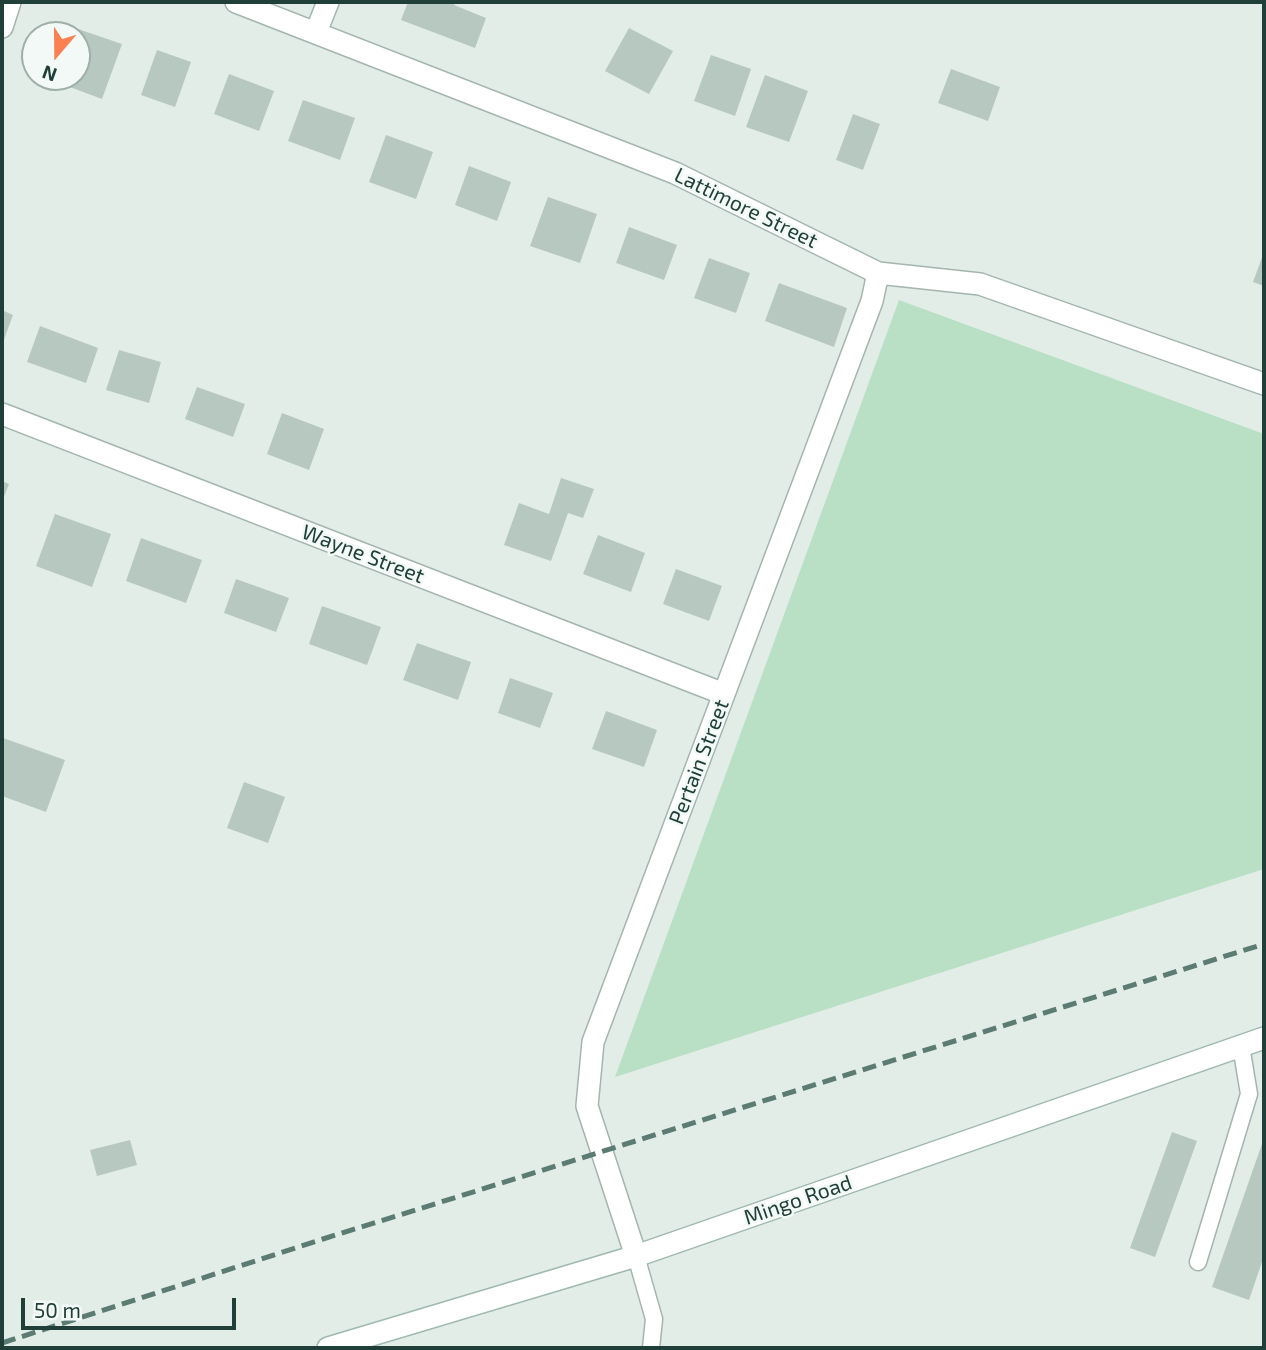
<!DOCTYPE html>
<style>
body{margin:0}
#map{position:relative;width:1266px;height:1350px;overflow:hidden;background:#e2ede8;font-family:"Exo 2",sans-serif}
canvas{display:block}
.frame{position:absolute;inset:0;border:4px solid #203f38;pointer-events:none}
.north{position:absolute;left:21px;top:21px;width:70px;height:70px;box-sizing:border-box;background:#f2f9f6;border:2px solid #9eafaa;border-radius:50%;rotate:200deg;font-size:19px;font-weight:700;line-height:28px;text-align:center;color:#203f38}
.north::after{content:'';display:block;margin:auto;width:24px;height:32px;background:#fb8152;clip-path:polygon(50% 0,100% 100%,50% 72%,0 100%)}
.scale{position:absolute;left:21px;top:1298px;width:215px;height:32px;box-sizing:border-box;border:4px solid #203f38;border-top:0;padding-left:9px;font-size:21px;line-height:24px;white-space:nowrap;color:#203f38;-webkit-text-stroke:5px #f2f9f6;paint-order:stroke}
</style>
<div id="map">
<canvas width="1266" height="1350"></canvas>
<div class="frame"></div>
<div class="north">N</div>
<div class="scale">50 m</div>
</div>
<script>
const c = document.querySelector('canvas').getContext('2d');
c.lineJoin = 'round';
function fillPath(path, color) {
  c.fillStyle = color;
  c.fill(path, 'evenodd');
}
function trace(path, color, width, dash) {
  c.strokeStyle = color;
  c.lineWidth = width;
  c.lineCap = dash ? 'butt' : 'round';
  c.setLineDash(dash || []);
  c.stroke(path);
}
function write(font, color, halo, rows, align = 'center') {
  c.font = font + ' "Exo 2",sans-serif';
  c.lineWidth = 5;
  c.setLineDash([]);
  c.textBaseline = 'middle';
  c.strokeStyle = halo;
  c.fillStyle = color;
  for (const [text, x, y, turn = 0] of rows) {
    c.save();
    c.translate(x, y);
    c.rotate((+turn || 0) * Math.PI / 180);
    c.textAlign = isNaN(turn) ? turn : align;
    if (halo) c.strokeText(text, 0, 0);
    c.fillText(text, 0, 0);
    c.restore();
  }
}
const green = new Path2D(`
 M899,300L1264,434V869L615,1077Z`);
const building = new Path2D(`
 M408,2H456L454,5L486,18L475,48L401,20Z
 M629,28L673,51L649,94L605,71Z
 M78,29L122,44L102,99L59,83L61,77H77L76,35Z
 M157,50L191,62L175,107L141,95Z
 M711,55L751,69L735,116L694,101Z
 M951,69L1000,87L988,121L938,103Z
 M229,74L274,91L259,131L214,114Z
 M765,75L808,91L789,142L746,127Z
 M303,100L355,118L340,160L288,141Z
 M853,114L880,124L863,170L836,160Z
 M386,135L433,152L416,199L369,182Z
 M469,166L511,182L497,221L455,205Z
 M548,197L597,214L580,263L530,246Z
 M629,227L677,245L664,280L616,263Z
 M1264,252V286L1253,282Z
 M709,258L750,273L736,313L694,298Z
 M779,283L847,308L834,347L765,321Z
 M2,310L13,315L2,345Z
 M40,326L98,348L86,383L27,362Z
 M119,350L161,362L149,403L106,390Z
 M197,387L245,404L233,437L185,419Z
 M282,413L324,429L309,470L267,454Z
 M561,478L594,489L583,518L568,513L551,561L504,545L519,503L549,514Z
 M2,481L9,484L2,502Z
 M55,514L111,534L92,587L36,566Z
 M598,535L645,553L631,592L583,574Z
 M141,538L202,560L186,603L126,581Z
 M676,569L722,586L709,621L663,604Z
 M236,579L289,598L276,632L224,613Z
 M322,606L381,627L367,665L309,644Z
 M417,643L471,662L458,700L403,680Z
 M510,678L553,693L540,728L498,713Z
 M606,711L657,730L644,767L592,749Z
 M3,738L65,760L46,812L2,796V742Z
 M244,782L285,797L268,843L227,828Z
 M1172,1132L1197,1141L1155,1257L1130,1248Z
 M1264,1138V1256L1249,1300L1212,1287Z
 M130,1140L137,1165L97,1176L90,1150Z`);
const lane = new Path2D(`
 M636,1256L654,1319L651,1348
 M1198,1262L1249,1094L1241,1046`);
const street = new Path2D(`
 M236,2L675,173L878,273L980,284L1264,384
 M2,27L10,2
 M316,32L328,2
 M2,414L724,694
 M636,1256L587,1106L593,1042L872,301L878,273`);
const secondary = new Path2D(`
 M328,1348L636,1256L1264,1038`);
const rail = new Path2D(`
 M2,1343L323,1239L1264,944`);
const streetNames = [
 ["Lattimore Street",746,208,26],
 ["Wayne Street",363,554,21],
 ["Pertain Street",699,762,-69],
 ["Mingo Road",798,1200,-19]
];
fillPath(green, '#b9e0c5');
fillPath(building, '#b7c8c1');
trace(lane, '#a4b5b0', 19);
trace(street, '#a4b5b0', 24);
trace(secondary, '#9fb9b1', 24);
trace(lane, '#fff', 16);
trace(street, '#fff', 21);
trace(secondary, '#fff', 21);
trace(rail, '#5b7b73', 5, [14, 7]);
write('21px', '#203f38', '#f2f9f6', streetNames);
</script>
